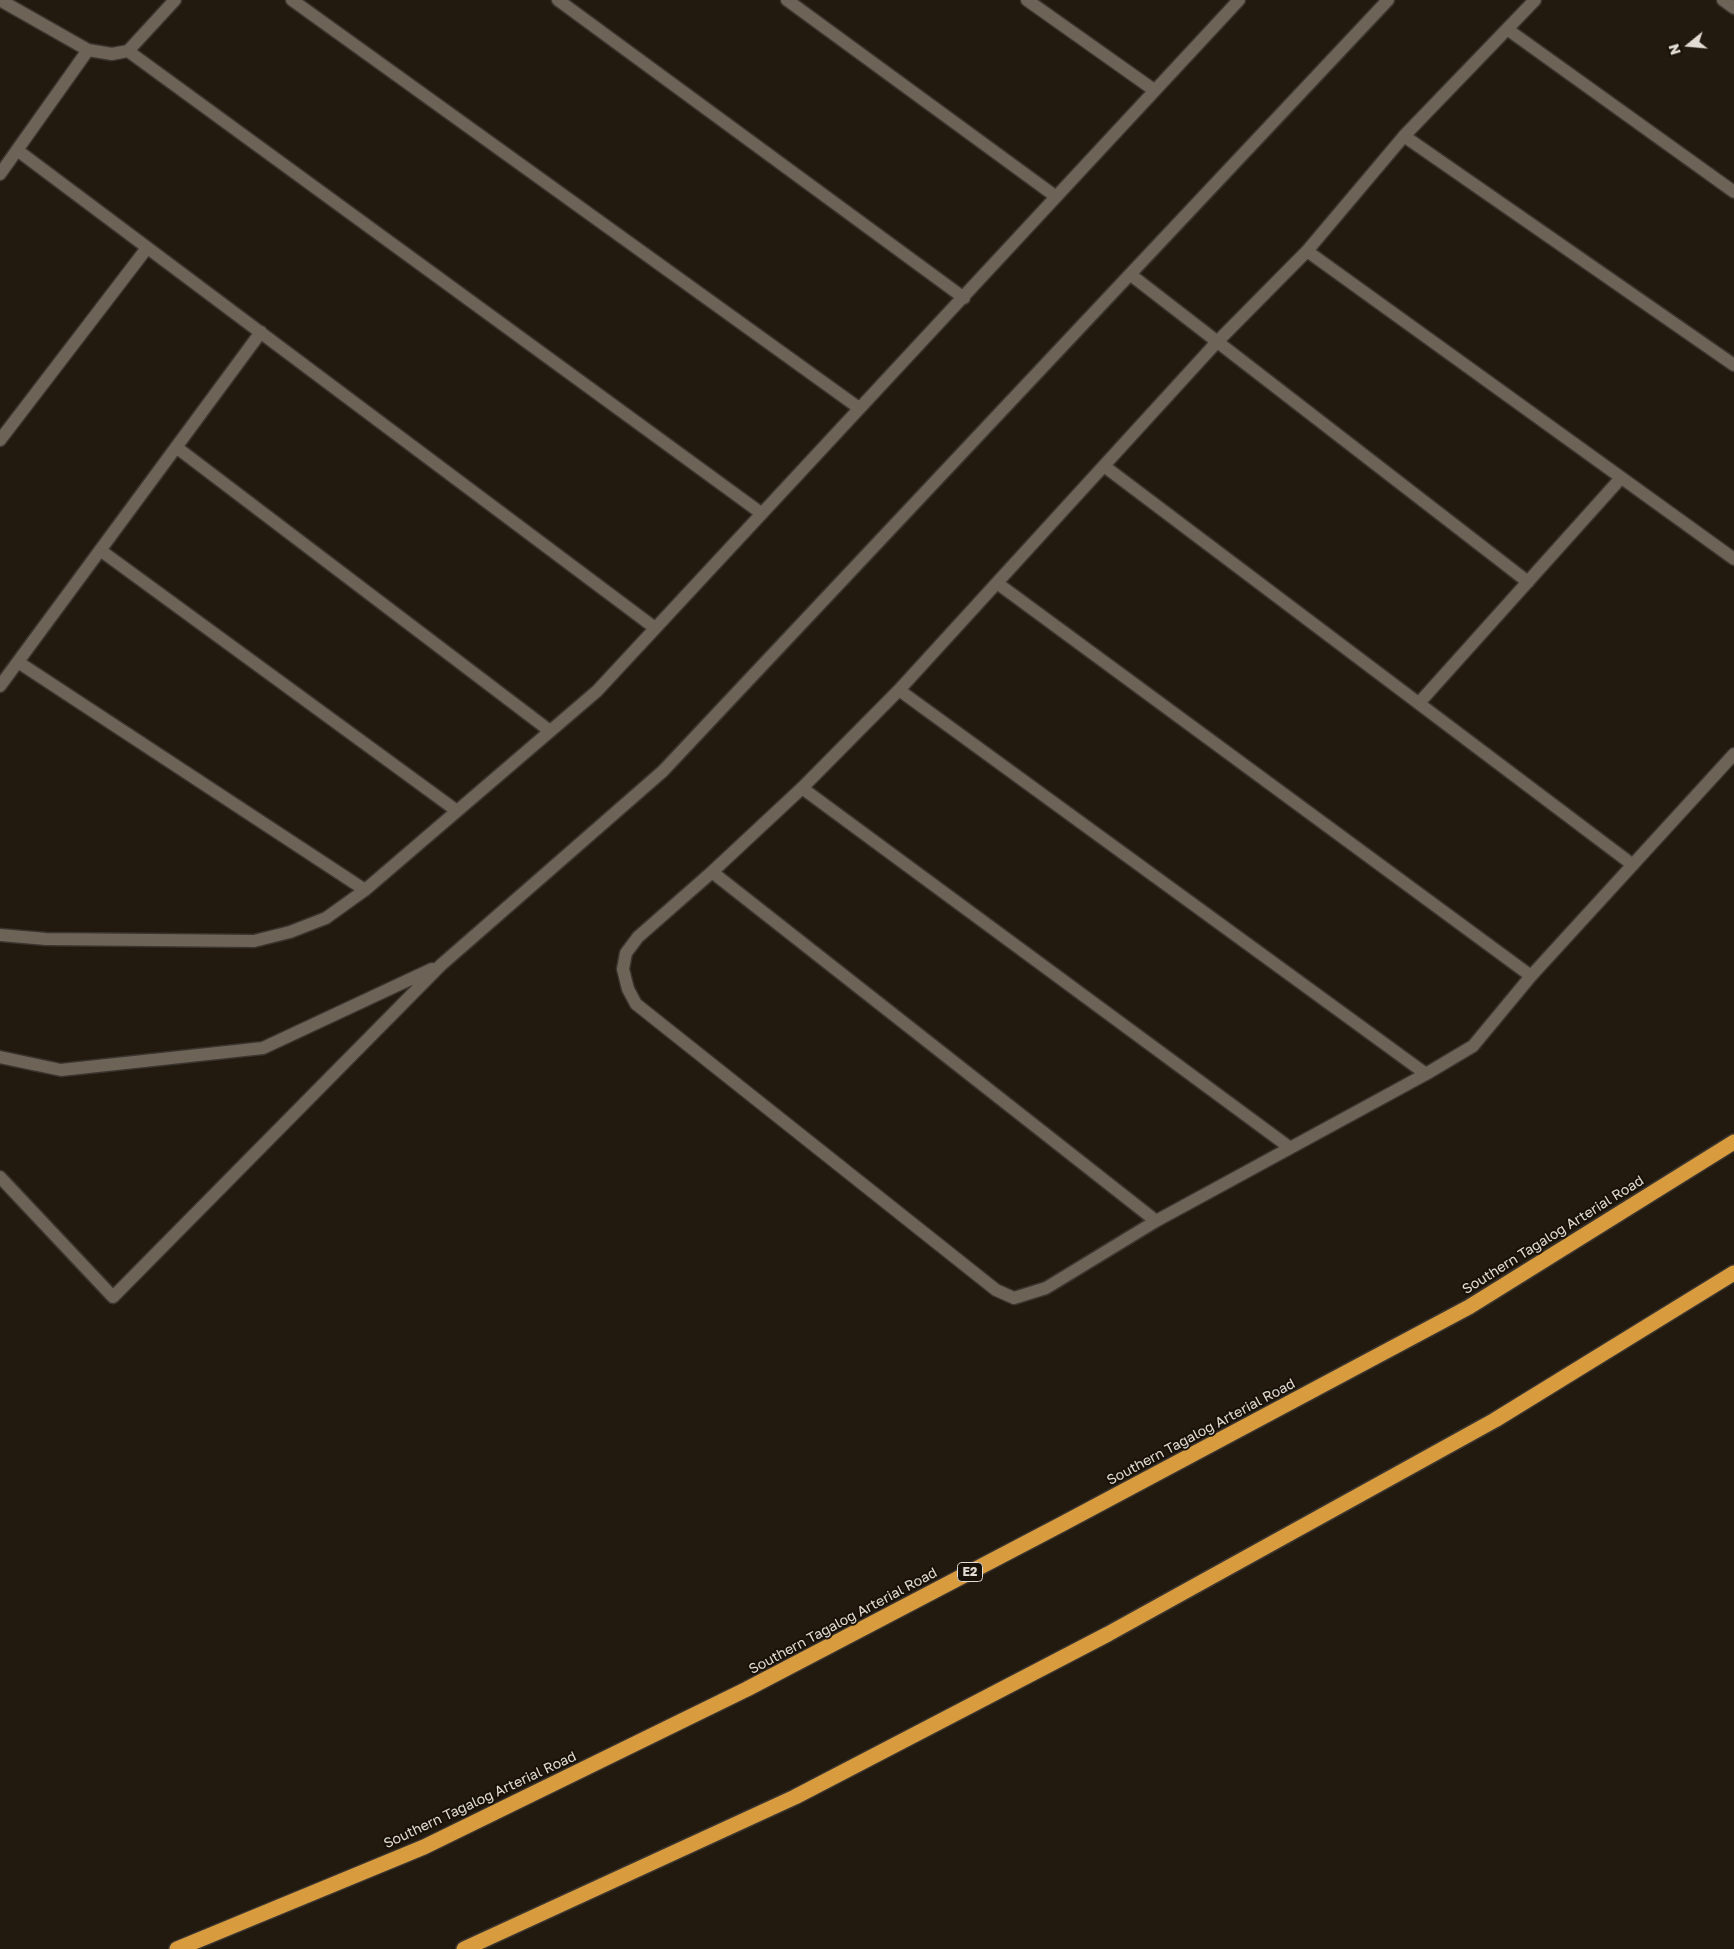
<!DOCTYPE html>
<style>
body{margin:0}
#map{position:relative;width:1734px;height:1949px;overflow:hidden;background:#221a0f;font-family:"Golos Text",sans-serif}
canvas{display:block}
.north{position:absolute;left:1664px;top:20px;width:50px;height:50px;-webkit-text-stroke:4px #181107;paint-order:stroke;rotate:253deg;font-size:14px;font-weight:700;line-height:20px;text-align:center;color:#e1dcd4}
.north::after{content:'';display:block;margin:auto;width:18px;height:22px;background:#e1dcd4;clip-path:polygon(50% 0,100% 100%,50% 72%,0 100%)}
</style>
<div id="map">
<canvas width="1734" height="1949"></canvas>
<div class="north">N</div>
</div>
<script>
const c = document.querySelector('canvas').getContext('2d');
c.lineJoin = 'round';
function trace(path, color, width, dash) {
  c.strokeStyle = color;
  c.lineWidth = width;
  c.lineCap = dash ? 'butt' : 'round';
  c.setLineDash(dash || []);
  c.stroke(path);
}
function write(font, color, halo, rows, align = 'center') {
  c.font = font + ' "Golos Text",sans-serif';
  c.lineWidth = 4;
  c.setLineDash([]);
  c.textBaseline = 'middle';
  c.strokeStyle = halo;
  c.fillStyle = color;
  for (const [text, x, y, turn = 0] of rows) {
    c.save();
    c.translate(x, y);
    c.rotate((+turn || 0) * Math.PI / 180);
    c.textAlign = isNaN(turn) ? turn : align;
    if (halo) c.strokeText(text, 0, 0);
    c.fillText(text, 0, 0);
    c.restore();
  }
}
const street = new Path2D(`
 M0,0L88,50L112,54L128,51L175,0
 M292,0L859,408
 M558,0L964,298
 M787,0L1055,196
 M1027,0L1154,90
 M1535,0L1404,136L1307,251L1216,343L899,690L802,788L712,872L638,937L626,953L623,969L628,989L636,1004L996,1290L1014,1298L1046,1288L1156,1221L1426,1074L1473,1046L1531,976L1734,754
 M1723,0L1734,8
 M1507,29L1734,192
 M128,51L761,513
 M1404,136L1734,365
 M17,150L655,628
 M0,174L88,50
 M1307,251L1734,559
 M1131,275L1528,582
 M0,440L147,248
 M176,447L550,731
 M1104,466L1633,865
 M100,550L457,811
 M997,583L1531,976
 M18,662L365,890
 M0,686L261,332
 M899,690L1426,1074
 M1419,703L1621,478
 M802,788L1289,1147
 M712,872L1156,1221
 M0,935L46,939L254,941L290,932L326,918L365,890L597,691L1239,0
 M0,1057L61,1070L263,1048L432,969
 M0,1177L113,1297L441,965L663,771L1388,0`);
const highway = new Path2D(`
 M177,1949L424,1847L747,1689L1062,1524L1469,1307L1734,1142
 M464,1949L795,1797L1108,1634L1495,1420L1734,1273`);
const shields = [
 [970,1572,25]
];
const shieldNames = [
 ["E2",970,1572]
];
const streetNames = [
 ["Southern Tagalog Arterial Road",1553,1235,-32],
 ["Southern Tagalog Arterial Road",1201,1432,-28],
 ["Southern Tagalog Arterial Road",843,1621,-28],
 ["Southern Tagalog Arterial Road",480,1800,-25]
];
trace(street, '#3a342f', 15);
trace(highway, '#3a342f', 18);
trace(street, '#6d6357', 12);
trace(highway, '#d89b3d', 15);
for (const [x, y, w] of shields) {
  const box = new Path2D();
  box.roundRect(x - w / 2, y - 9.5, w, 19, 4);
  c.fillStyle = '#181107';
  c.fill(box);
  trace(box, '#e1dcd4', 1);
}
write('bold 12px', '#e1dcd4', null, shieldNames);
write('14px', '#e1dcd4', '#181107', streetNames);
</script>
